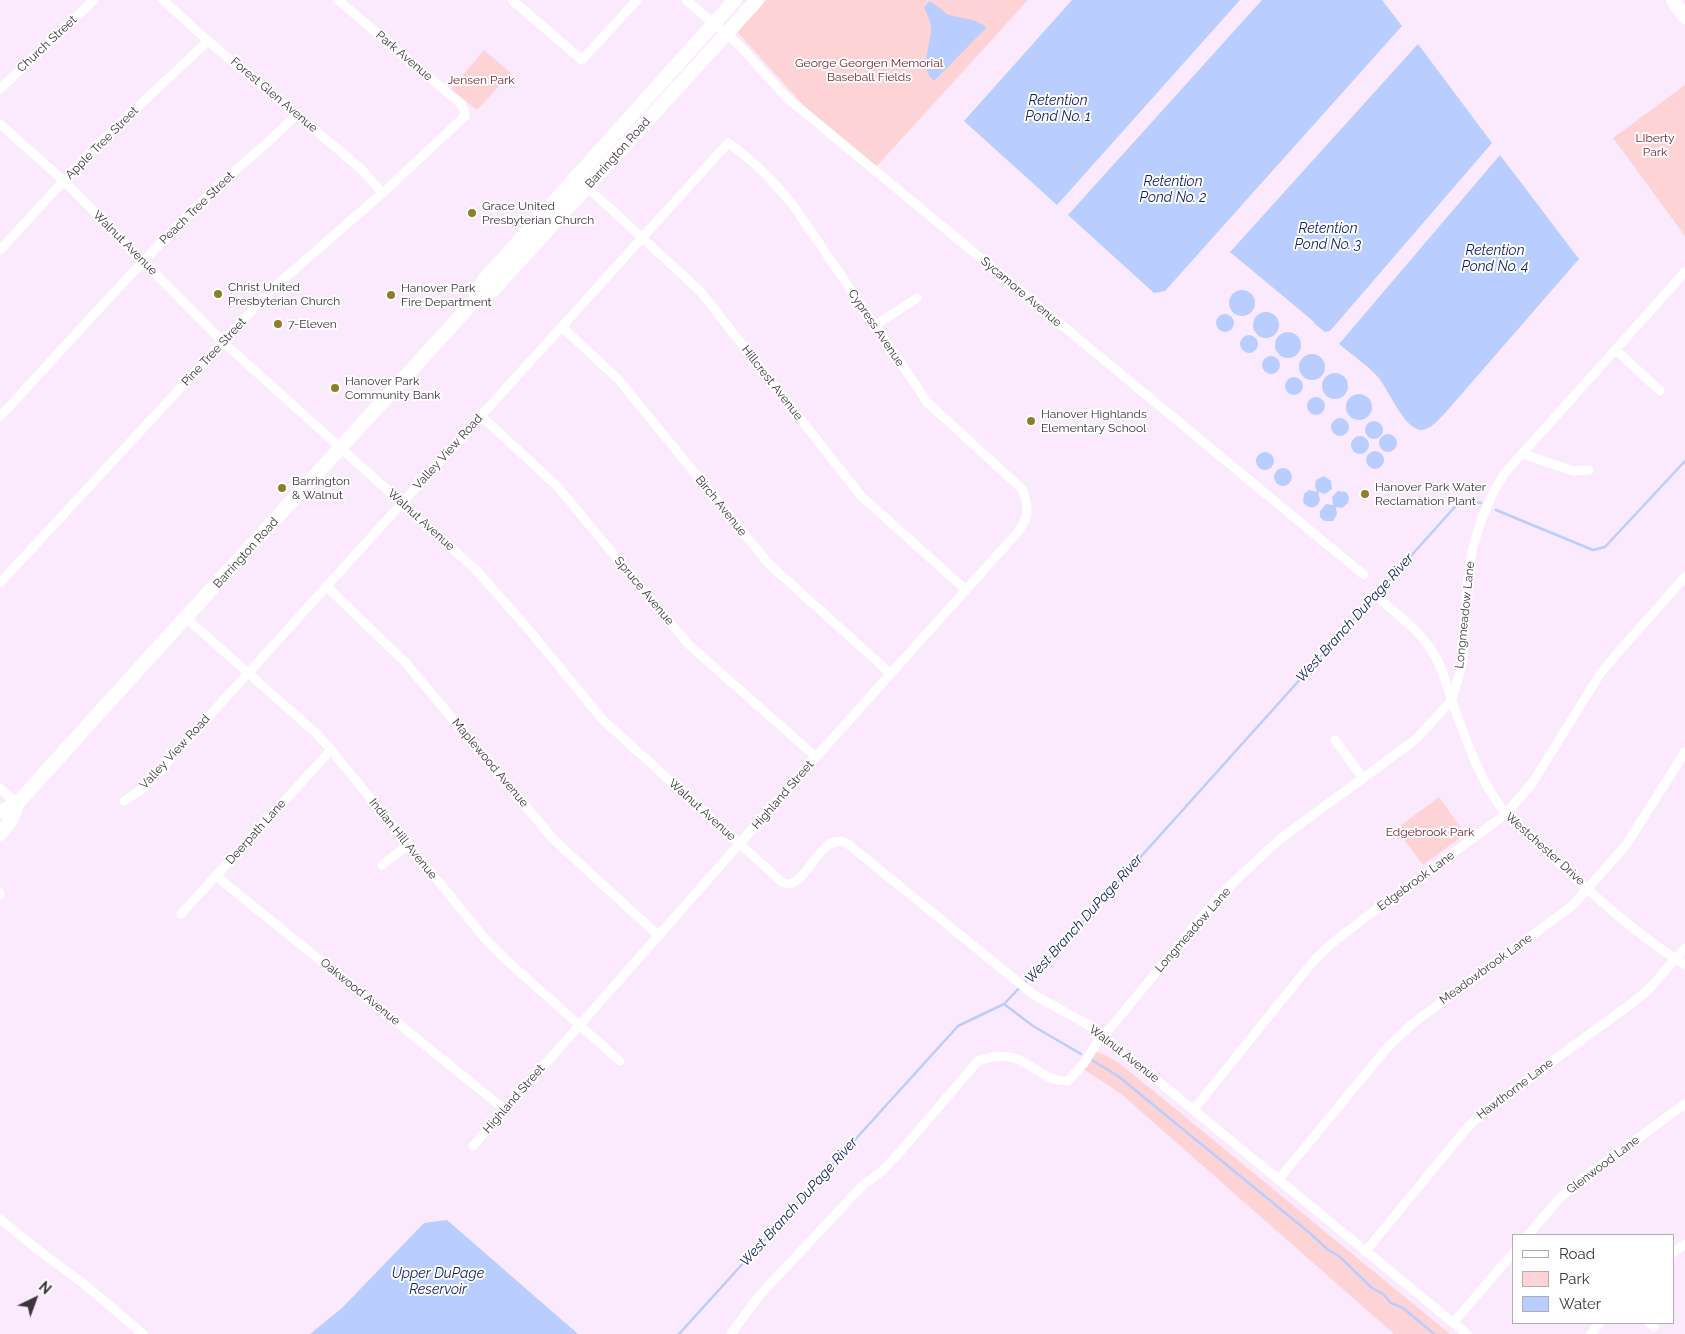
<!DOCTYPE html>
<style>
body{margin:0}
#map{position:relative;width:1685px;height:1334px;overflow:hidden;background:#fbeafd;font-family:Raleway,sans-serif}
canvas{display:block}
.legend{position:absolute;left:1512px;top:1234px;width:162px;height:90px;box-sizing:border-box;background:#fefefe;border:1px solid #b1aeb1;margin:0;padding:6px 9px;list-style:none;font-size:15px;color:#3d353e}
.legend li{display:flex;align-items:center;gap:10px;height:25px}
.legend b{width:25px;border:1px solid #b1aeb1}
.north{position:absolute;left:10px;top:1274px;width:50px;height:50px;-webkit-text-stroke:4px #fefefe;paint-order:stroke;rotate:42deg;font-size:14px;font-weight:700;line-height:20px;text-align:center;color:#3d353e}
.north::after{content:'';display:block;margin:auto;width:18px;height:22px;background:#3d353e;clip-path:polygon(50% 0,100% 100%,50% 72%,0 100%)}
</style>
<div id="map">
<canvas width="1685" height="1334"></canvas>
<ul class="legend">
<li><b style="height:6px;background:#fff"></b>Road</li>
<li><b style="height:14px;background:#fed3d5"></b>Park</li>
<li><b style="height:14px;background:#b9cdff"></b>Water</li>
</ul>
<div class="north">N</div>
</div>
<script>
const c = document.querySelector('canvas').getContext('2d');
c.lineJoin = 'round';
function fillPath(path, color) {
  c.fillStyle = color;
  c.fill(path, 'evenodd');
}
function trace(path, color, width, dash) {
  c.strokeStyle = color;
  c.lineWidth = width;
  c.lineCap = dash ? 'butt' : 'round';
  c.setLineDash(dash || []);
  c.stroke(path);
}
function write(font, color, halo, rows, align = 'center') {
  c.font = font + ' Raleway,sans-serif';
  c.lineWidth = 4;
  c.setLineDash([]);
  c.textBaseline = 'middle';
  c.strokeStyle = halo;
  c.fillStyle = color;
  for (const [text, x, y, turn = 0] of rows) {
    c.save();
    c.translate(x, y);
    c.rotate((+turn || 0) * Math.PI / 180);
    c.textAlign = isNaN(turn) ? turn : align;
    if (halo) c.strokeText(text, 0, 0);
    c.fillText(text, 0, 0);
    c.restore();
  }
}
const green = new Path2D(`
 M766,0H1028L876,167L808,110L737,32Z
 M484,50L511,73L477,110L451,89Z
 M1685,85V236L1613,138Z
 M1439,797L1465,834L1423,865L1396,829Z
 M1097,1052C1116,1057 1134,1076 1150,1088L1450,1334H1394L1120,1093L1083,1069L1094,1053Z`);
const water = new Path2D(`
 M1072,0H1240L1057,205L964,121Z
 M1262,0H1382L1402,26L1165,291L1154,293L1068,215Z
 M929,2H932L948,15L973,20L985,26L986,28L934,81C918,67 931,46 931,29C931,21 927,14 924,7Z
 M1418,44L1492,143L1330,331L1325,332L1316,325L1313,321L1230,252Z
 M1500,155L1579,259L1446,412C1440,418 1431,430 1421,430C1404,429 1389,390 1378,377C1367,365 1352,355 1339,344Z
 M1229 303a13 13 0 1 1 26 0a13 13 0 1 1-26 0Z
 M1253 325a13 13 0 1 1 26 0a13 13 0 1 1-26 0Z
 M1216 323a9 9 0 1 1 18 0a9 9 0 1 1-18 0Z
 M1275 345a13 13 0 1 1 26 0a13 13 0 1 1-26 0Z
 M1240 344a9 9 0 1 1 18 0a9 9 0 1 1-18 0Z
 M1299 367a13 13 0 1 1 26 0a13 13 0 1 1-26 0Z
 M1262 365a9 9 0 1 1 18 0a9 9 0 1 1-18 0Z
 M1322 386a13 13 0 1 1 26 0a13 13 0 1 1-26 0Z
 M1285 386a9 9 0 1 1 18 0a9 9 0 1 1-18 0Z
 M1346 407a13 13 0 1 1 26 0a13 13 0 1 1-26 0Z
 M1307 406a9 9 0 1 1 18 0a9 9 0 1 1-18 0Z
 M1331 427a9 9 0 1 1 18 0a9 9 0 1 1-18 0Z
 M1365 430a9 9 0 1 1 18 0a9 9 0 1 1-18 0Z
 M1379 443a9 9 0 1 1 18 0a9 9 0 1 1-18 0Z
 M1351 445a9 9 0 1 1 18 0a9 9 0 1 1-18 0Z
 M1366 460a9 9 0 1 1 18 0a9 9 0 1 1-18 0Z
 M1256 461a9 9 0 1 1 18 0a9 9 0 1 1-18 0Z
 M1274 477a9 9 0 1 1 18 0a9 9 0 1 1-18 0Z
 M1324,476L1331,481L1332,489L1325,494L1318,492L1320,500C1317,509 1309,510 1303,502L1304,494L1309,490L1317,492L1315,486L1316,480Z
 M1338,491L1346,492L1349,497L1348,503L1342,508L1336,507L1337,514L1333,521H1324L1320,517V511L1326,504L1333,505L1332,497Z
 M447,1220L578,1334H310L342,1308L424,1223Z`);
const stream = new Path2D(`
 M1496,510L1593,550L1605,547L1685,461
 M1004,1004L1033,1026L1081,1054
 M1090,1059L1118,1076L1311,1234L1327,1249L1339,1256L1372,1288L1383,1294L1391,1303L1403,1308L1434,1334
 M679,1334L958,1026L1004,1004L1028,979L1040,969L1462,499L1481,503`);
const minor = new Path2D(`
 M163,0L208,41L346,156L362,170L382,193
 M512,0L582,60L637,0
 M686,0L739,45L786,97L1364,575
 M0,89L94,0
 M0,124L64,181L223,342L475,569L524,624L603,720L782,882L787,884C810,883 821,829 848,844L1034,995L1092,1027L1103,1036L1467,1334
 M576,177L700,291L861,496L966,590
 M0,250L96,146L208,41
 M874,326L917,298
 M562,327L618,379L769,564L891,674
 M1616,350L1660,391
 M481,416L557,486L688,644L816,757
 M0,417C65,346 129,274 197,206C229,173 266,147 297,114
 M1523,454L1573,471L1589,470
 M0,583L271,290L386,190L465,116L464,110L461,104L338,0
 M326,586L405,662L554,840L658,935
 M1383,602C1400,617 1420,631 1432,651C1442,666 1446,683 1452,701C1466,740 1480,782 1506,814C1564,866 1619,924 1685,965
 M186,618L316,733L331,750L487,941L506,960L620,1061
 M1335,740L1363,778
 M0,788L17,804
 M124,801L145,787L728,143C752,159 775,183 793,205L928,403L1022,489C1030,509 1029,518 1016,534L816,757L473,1146
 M382,865L408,845
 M216,876L504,1109
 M0,893V895
 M181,914L331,750
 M1194,1109L1315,959L1336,940L1365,918L1506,814L1533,782L1600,674L1614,657L1685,577
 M1278,1180L1387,1048L1412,1024L1572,906L1626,845L1685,752
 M0,1219L38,1250L84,1284L143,1334
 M1528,1235L1558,1200L1574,1185L1685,1104
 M1365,1252L1467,1128L1482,1113L1636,1000L1649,989L1685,948
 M1674,1252L1685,1244
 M1453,1323L1514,1252
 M1649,1323L1654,1327
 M731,1334L758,1297L863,1185L882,1171L899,1153L978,1061C1027,1043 1031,1081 1068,1081L1085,1062L1098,1041L1112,1026L1214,902L1239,877L1280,839L1415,740L1452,700L1463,661L1467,582L1473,547L1482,518L1493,493L1504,474L1685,272
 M1591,1334L1600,1323`);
const secondary = new Path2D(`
 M1673,0L1685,17
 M474,301L494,289L757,0
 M0,812L17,804
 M0,834L12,819L17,804C168,635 322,469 474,301L484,280L735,0`);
const markers = [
 [472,213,5,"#907d24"],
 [218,294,5,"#907d24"],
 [391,295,5,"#907d24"],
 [278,324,5,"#907d24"],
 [335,388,5,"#907d24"],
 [1031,421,5,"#907d24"],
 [282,488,5,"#907d24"],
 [1365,494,5,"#907d24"]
];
const streetNames = [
 ["Church Street",47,44,-43],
 ["Park Avenue",404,56,40],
 ["Forest Glen Avenue",274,95,40],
 ["Apple Tree Street",102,143,-45],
 ["Barrington Road",618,153,-48],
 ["Peach Tree Street",197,208,-44],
 ["Walnut Avenue",125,243,45],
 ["Sycamore Avenue",1021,292,40],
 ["Cypress Avenue",876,328,56],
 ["Pine Tree Street",214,352,-47],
 ["Hillcrest Avenue",772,383,52],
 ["Valley View Road",448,452,-48],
 ["Birch Avenue",721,506,51],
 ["Walnut Avenue",421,520,42],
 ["Barrington Road",246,553,-48],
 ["Spruce Avenue",644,591,50],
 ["Longmeadow Lane",1465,615,-84],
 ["Valley View Road",175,752,-47],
 ["Maplewood Avenue",490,763,50],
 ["Highland Street",783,795,-49],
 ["Walnut Avenue",702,810,42],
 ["Deerpath Lane",256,832,-48],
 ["Indian Hill Avenue",403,839,51],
 ["Westchester Drive",1545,849,42],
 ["Edgebrook Lane",1416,881,-36],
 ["Longmeadow Lane",1193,930,-49],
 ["Meadowbrook Lane",1486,969,-36],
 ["Oakwood Avenue",360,992,39],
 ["Walnut Avenue",1124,1054,38],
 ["Hawthorne Lane",1515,1089,-37],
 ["Highland Street",514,1099,-49],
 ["Glenwood Lane",1603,1165,-37]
];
const parkNames = [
 ["George Georgen Memorial",869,63],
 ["Baseball Fields",869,77],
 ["Jensen Park",481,80],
 ["LIberty",1655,138],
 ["Park",1655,152],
 ["Edgebrook Park",1430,832]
];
const poiNames = [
 ["Grace United",482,206],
 ["Presbyterian Church",482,220],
 ["Christ United",228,287],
 ["Presbyterian Church",228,301],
 ["Hanover Park",401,288],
 ["Fire Department",401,302],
 ["7-Eleven",288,324],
 ["Hanover Park",345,381],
 ["Community Bank",345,395],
 ["Hanover Highlands",1041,414],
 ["Elementary School",1041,428],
 ["Barrington",292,481],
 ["& Walnut",292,495],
 ["Hanover Park Water",1375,487],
 ["Reclamation Plant",1375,501]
];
const waterNames = [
 ["Retention",1058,101],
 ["Pond No. 1",1058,117],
 ["Retention",1173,182],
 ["Pond No. 2",1173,198],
 ["Retention",1328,229],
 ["Pond No. 3",1328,245],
 ["Retention",1495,251],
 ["Pond No. 4",1495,267],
 ["West Branch DuPage River",1355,618,-48],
 ["West Branch DuPage River",1084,919,-48],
 ["West Branch DuPage River",799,1202,-48],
 ["Upper DuPage",438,1274],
 ["Reservoir",438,1290]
];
fillPath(green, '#fed3d5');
fillPath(water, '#b9cdff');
trace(stream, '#b9cdff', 2.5);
trace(minor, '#fff', 9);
trace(secondary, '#fff', 14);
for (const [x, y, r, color] of markers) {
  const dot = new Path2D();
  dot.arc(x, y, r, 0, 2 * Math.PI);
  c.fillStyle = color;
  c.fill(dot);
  trace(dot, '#fefefe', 2);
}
write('12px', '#3d353e', '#fefefe', streetNames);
write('12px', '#7a2230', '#fefefe', parkNames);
write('12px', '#3d353e', '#fefefe', poiNames, 'left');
write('italic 14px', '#122266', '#fefefe', waterNames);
</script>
